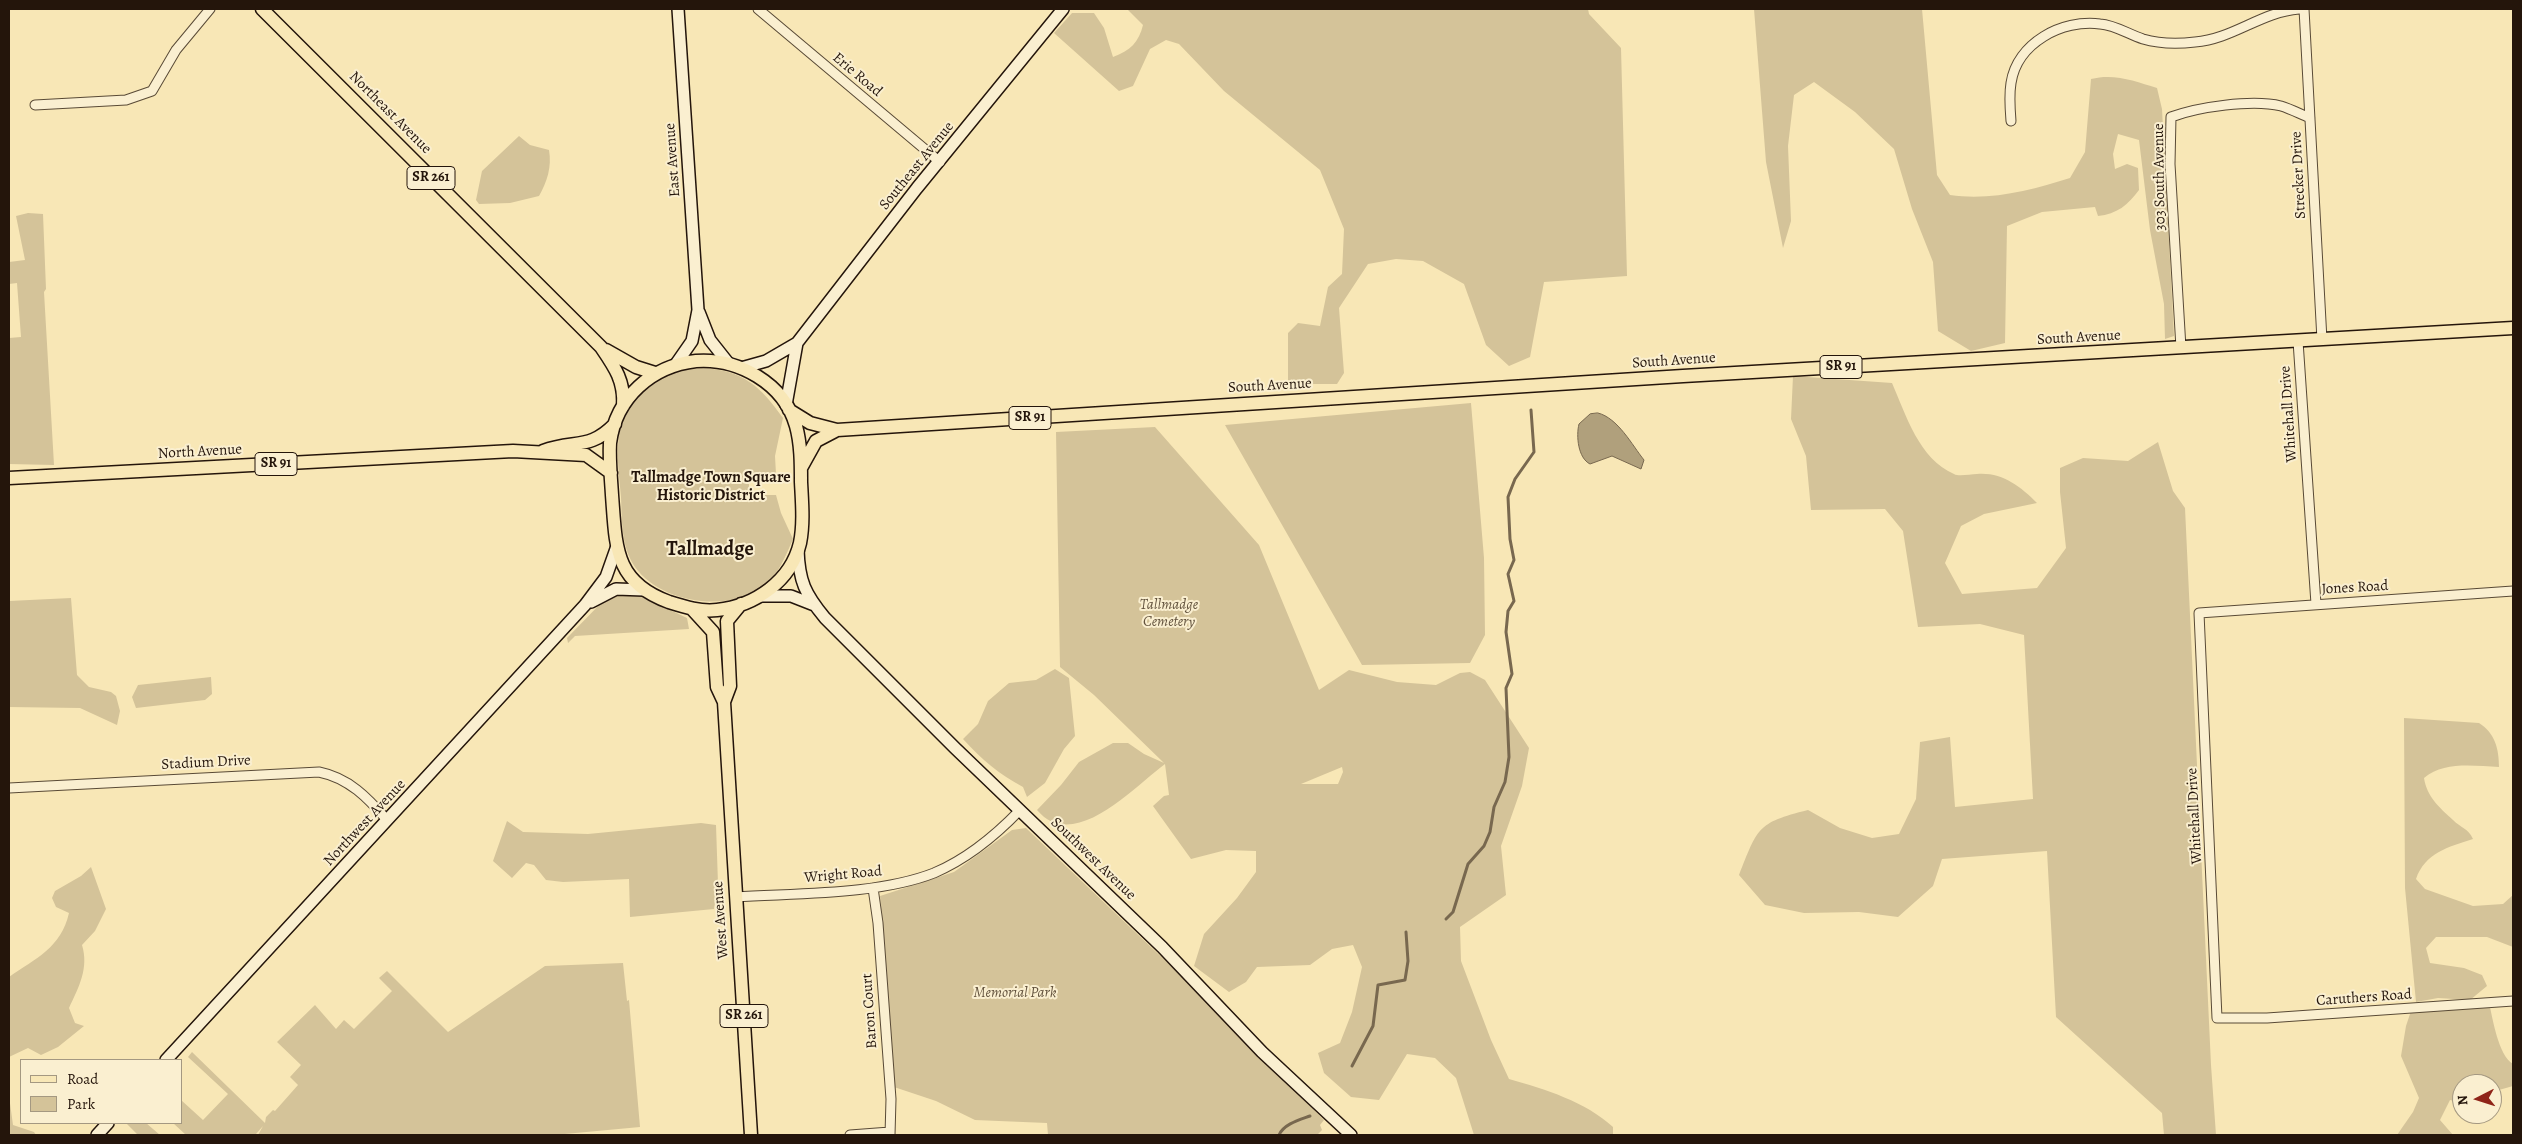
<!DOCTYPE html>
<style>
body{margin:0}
#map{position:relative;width:2522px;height:1144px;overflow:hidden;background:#f8e7b6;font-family:Alegreya,serif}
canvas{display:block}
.frame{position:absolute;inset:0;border:10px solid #24150b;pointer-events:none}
.legend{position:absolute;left:20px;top:1059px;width:162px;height:65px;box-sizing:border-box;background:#faefd0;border:1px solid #a49881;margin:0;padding:6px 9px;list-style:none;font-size:15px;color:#24150b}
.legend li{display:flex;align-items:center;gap:10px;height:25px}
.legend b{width:25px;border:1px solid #a49881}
.north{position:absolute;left:2452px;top:1074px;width:50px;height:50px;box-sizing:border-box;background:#faefd0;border:1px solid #a49881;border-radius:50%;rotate:265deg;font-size:14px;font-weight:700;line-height:20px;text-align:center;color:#24150b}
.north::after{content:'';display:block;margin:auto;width:18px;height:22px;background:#8f2418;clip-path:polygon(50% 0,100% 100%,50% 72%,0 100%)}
</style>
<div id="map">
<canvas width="2522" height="1144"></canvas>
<div class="frame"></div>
<ul class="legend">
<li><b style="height:6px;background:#f8e7b6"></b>Road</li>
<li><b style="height:14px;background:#d4c399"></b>Park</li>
</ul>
<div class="north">N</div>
</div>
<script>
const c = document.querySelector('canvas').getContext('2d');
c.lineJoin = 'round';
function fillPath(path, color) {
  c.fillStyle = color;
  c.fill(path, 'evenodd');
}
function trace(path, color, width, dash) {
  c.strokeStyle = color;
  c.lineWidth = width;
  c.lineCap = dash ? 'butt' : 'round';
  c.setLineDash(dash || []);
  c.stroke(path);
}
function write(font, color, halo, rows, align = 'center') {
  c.font = font + ' Alegreya,serif';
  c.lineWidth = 4;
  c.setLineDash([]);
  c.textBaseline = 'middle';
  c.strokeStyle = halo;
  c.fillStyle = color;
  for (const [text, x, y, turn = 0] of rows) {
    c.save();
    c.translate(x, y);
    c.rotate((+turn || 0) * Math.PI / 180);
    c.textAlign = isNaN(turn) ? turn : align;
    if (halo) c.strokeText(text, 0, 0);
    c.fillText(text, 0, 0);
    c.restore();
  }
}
const green = new Path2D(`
 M1127,9H1588L1589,14L1621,48L1627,276L1544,282L1530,357L1509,366L1486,345L1464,284L1423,261L1396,259L1368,264L1339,308L1344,373L1337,384H1288V333L1298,323L1320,326L1328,287L1342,274L1344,229L1320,170L1224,91L1179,44L1166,40L1150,49L1133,86L1119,91L1054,33L1072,13H1094L1104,28L1113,57C1130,51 1139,42 1143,25Z
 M1754,9H1922L1937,175L1950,195C1991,201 2032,190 2070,178L2085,152L2091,79C2114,73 2135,81 2157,88L2162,109L2174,336L2165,339L2164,304L2150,230L2139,140L2118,134L2113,154L2115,169L2127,164L2138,168L2139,190C2128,205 2117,214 2098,216L2095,207L2042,212L2007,226L2005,343L1971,351L1938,331L1933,262L1912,209L1894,149L1855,112L1814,82L1794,95L1788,146L1791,221L1783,248L1766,162Z
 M519,136L530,145L549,150C552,167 547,182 539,196L510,203L479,204L476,200L482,171Z
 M28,213L43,214L46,289L44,292L54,465L9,464V338L21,337L17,283L9,284V262L25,260L16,216Z
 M704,368C744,371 760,386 783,418L775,456L776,474L749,475V495H776L781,513L793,539C786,555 778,576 763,587C727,613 661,603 635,567C621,546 622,522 621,497C619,474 615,449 621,425C628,402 657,376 681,371C688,369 696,369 704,368Z
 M1793,376L1892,383C1906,415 1919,459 1954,474C1959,477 1970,474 1977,474C2002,472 2020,486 2037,503L1984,514L1961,526L1945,563L1962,594L2037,588L2066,548L2060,492V468L2083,458L2128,461L2158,442L2173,491L2185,508L2211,1065L2216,1135H2164L2162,1113L2056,1017L2047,851L1942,859L1933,886L1898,917L1859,912L1804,913L1765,905L1739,875C1758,828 1756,823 1808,810L1840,828L1872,838L1899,834L1916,799L1920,742L1950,737L1955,807L2033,799L2024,635L1980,624L1918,627L1903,531L1885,509L1811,510L1806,456L1791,419Z
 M1471,403L1484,558L1485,635L1470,663L1362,665L1225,425Z
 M1155,427L1259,545L1319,690L1349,670L1397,682L1436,685L1460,673L1470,672L1485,680L1529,748L1522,786L1501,846L1506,895L1460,927L1461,961L1491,1040L1509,1079C1545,1089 1586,1102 1613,1127V1135H1474L1456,1078L1435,1058L1407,1054L1379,1100L1351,1097L1324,1073L1318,1053L1340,1043L1352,1012L1362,967L1353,945L1332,949L1310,965L1257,967L1246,982L1229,992L1194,966L1204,934L1237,898L1256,872V851L1226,850L1191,859L1153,806L1164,796L1169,795L1165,764C1135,786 1074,854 1037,810L1061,785L1079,762L1113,743H1128L1144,754L1164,763L1094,695L1060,667L1056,432ZM1342,767L1343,772L1338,784H1301Z
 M616,593H635L687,618L689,629L575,636L568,643L567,638L603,601Z
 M71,598L77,675L89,687L111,692L116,696L120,711L117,725L80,708L9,707V601Z
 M1055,669L1069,678L1075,736L1064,749L1045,783L1027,797L1023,787C999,774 982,760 963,739L978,724L988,701L1009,683L1036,680Z
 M211,677L212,694L205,700L136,708L132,697L138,685Z
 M2404,718L2479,723C2495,733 2499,749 2499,767C2474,766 2444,761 2424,778C2427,797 2439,807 2453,820C2461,828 2468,828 2473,839C2448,847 2425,853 2416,879L2425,889L2473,906L2503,904L2513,895V947L2487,937H2436L2426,948L2430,963L2464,968L2482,975L2487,986L2470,1000L2438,998L2416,1002L2405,888Z
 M507,821L523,832L588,834L701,823L716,825L718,884L714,909L630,917L629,879L563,882L546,880L534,865L526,863L512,878L493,861Z
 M1026,828L1173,968L1324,1120L1320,1125L1322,1130L1317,1135H1048L1047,1123L975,1120L936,1101L894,1087L880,896L954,872L1012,830Z
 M91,867L106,909L95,931L82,945C89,968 79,987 69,1008L75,1023L84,1026L58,1047L41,1055L28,1048L9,1057V977C36,958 61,948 69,913L56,907L52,898L55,891L81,876Z
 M623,963L627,1001L629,1000L640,1127L554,1135H258L263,1126L256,1134L257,1135H186L173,1123H181V1100L203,1120L228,1094L188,1057L192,1052L265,1123L266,1117L273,1110L275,1111L298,1085L290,1077L301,1065L277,1042L315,1005L336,1029L344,1020L354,1029L392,991L379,978L387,971L448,1032L545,966Z
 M2489,1003C2493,1019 2498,1055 2513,1064V1086L2499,1090L2492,1095V1084H2462V1103L2450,1100L2440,1120L2453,1135H2397L2413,1112L2419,1098L2401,1056L2406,1026L2412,1008Z
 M9,1096L13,1125L34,1132L36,1135H9Z
 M126,1123H146L160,1135H138Z`);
const water = new Path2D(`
 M1598,413C1618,418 1632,445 1644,460L1641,469L1612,456L1590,464C1578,458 1576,436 1579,424L1590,414Z`);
const stream = new Path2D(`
 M1446,919L1453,912L1468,864L1484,846L1490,832L1494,807L1505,782L1509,757L1506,688L1512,674L1506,632L1508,611L1514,601L1508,574L1514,560L1510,539L1508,497L1515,479L1534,452L1531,410
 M1352,1066L1373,1026L1378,985L1405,980L1408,961L1406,932
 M1279,1135C1284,1124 1299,1120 1310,1116`);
const street = new Path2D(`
 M758,9L940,162
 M2304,9L2322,340
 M35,105L126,100L152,91L176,50L210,9
 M2011,121C2010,109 2009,95 2011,83C2017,43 2062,19 2100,24C2115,25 2128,34 2143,39C2160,44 2178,44 2195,42C2233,39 2261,12 2299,9
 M2298,341L2316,604
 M2181,348L2170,164L2171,117C2198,107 2252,99 2281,106C2291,109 2300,114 2310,118
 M2513,591L2199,613L2217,1018H2267L2513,1001
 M9,788L319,772C349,778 368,798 387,820
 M873,888L878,923L891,1099L890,1135
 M736,897C796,893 878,895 934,873C967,859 995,836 1020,810
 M850,1135L890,1132`);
const secondary = new Path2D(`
 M699,312L710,340L729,364
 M676,364L692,341L698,310L678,9
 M741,368L766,361L797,343
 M786,405L797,343L917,188L1063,9
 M798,550C799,581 805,594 825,618L955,748L1162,947L1262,1052L1351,1135
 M760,596H791L814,605
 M591,602L616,589L644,590
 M166,1060L585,605L606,577L617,546
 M97,1135L108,1123`);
const primary = new Path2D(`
 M262,9L601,347C614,366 625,381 623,406
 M606,350L636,367L655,373
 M696,361C738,358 784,383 796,426C801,444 801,464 801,482C802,502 804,523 800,543C791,581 755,606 717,610C701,612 685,607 669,602C614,582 616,547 612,495C611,478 609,460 610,443C616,397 652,366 696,361Z
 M789,410L810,423L837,430L1683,376L2513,328
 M543,451C574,439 589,451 615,424
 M801,468L816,441L837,430
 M9,478L513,451L586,455L611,473
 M692,609L713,632L717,687L724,702L751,1135
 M724,702L730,686L727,621L741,604`);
const shields = [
 [431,178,48],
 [1841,367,42],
 [1030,418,42],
 [276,464,42],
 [744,1016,48]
];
const shieldNames = [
 ["SR 261",431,178],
 ["SR 91",1841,367],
 ["SR 91",1030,418],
 ["SR 91",276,464],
 ["SR 261",744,1016]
];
const streetNames = [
 ["Erie Road",857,75,40],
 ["Northeast Avenue",390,113,45],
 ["East Avenue",673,160,-94],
 ["Southeast Avenue",917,166,-51],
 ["Strecker Drive",2299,175,-93],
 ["303 South Avenue",2160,177,-91],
 ["South Avenue",2079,338,-3],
 ["South Avenue",1674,361,-4],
 ["South Avenue",1270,386,-3],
 ["Whitehall Drive",2289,414,-94],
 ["North Avenue",200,452,-3],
 ["Jones Road",2355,588,-3],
 ["Stadium Drive",206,763,-3],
 ["Whitehall Drive",2195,816,-93],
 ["Northwest Avenue",365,823,-47],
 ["Southwest Avenue",1093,859,44],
 ["Wright Road",843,875,-5],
 ["West Avenue",721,920,-94],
 ["Caruthers Road",2364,998,-4],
 ["Baron Court",870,1011,-94]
];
const parkNames = [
 ["Tallmadge",1169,605],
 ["Cemetery",1169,622],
 ["Memorial Park",1015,993]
];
const neighbourhoodNames = [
 ["Tallmadge Town Square",711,478],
 ["Historic District",711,496]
];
const districtNames = [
 ["Tallmadge",710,550]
];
fillPath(green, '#d4c399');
fillPath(water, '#b0a07c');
trace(water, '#78684f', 1);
trace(stream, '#78684f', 3);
trace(street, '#594a36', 11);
trace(secondary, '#24150b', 14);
trace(primary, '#24150b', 15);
trace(street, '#faefd0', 9);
trace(secondary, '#faefd0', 11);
trace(primary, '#f8e7b6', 12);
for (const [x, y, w] of shields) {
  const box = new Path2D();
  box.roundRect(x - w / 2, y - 11.5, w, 23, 4);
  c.fillStyle = '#faefd0';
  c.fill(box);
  trace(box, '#24150b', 1);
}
write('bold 14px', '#24150b', null, shieldNames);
write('15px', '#24150b', '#faefd0', streetNames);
write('italic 15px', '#62523d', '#faefd0', parkNames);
write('bold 16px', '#24150b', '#faefd0', neighbourhoodNames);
write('bold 20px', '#24150b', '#faefd0', districtNames);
</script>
